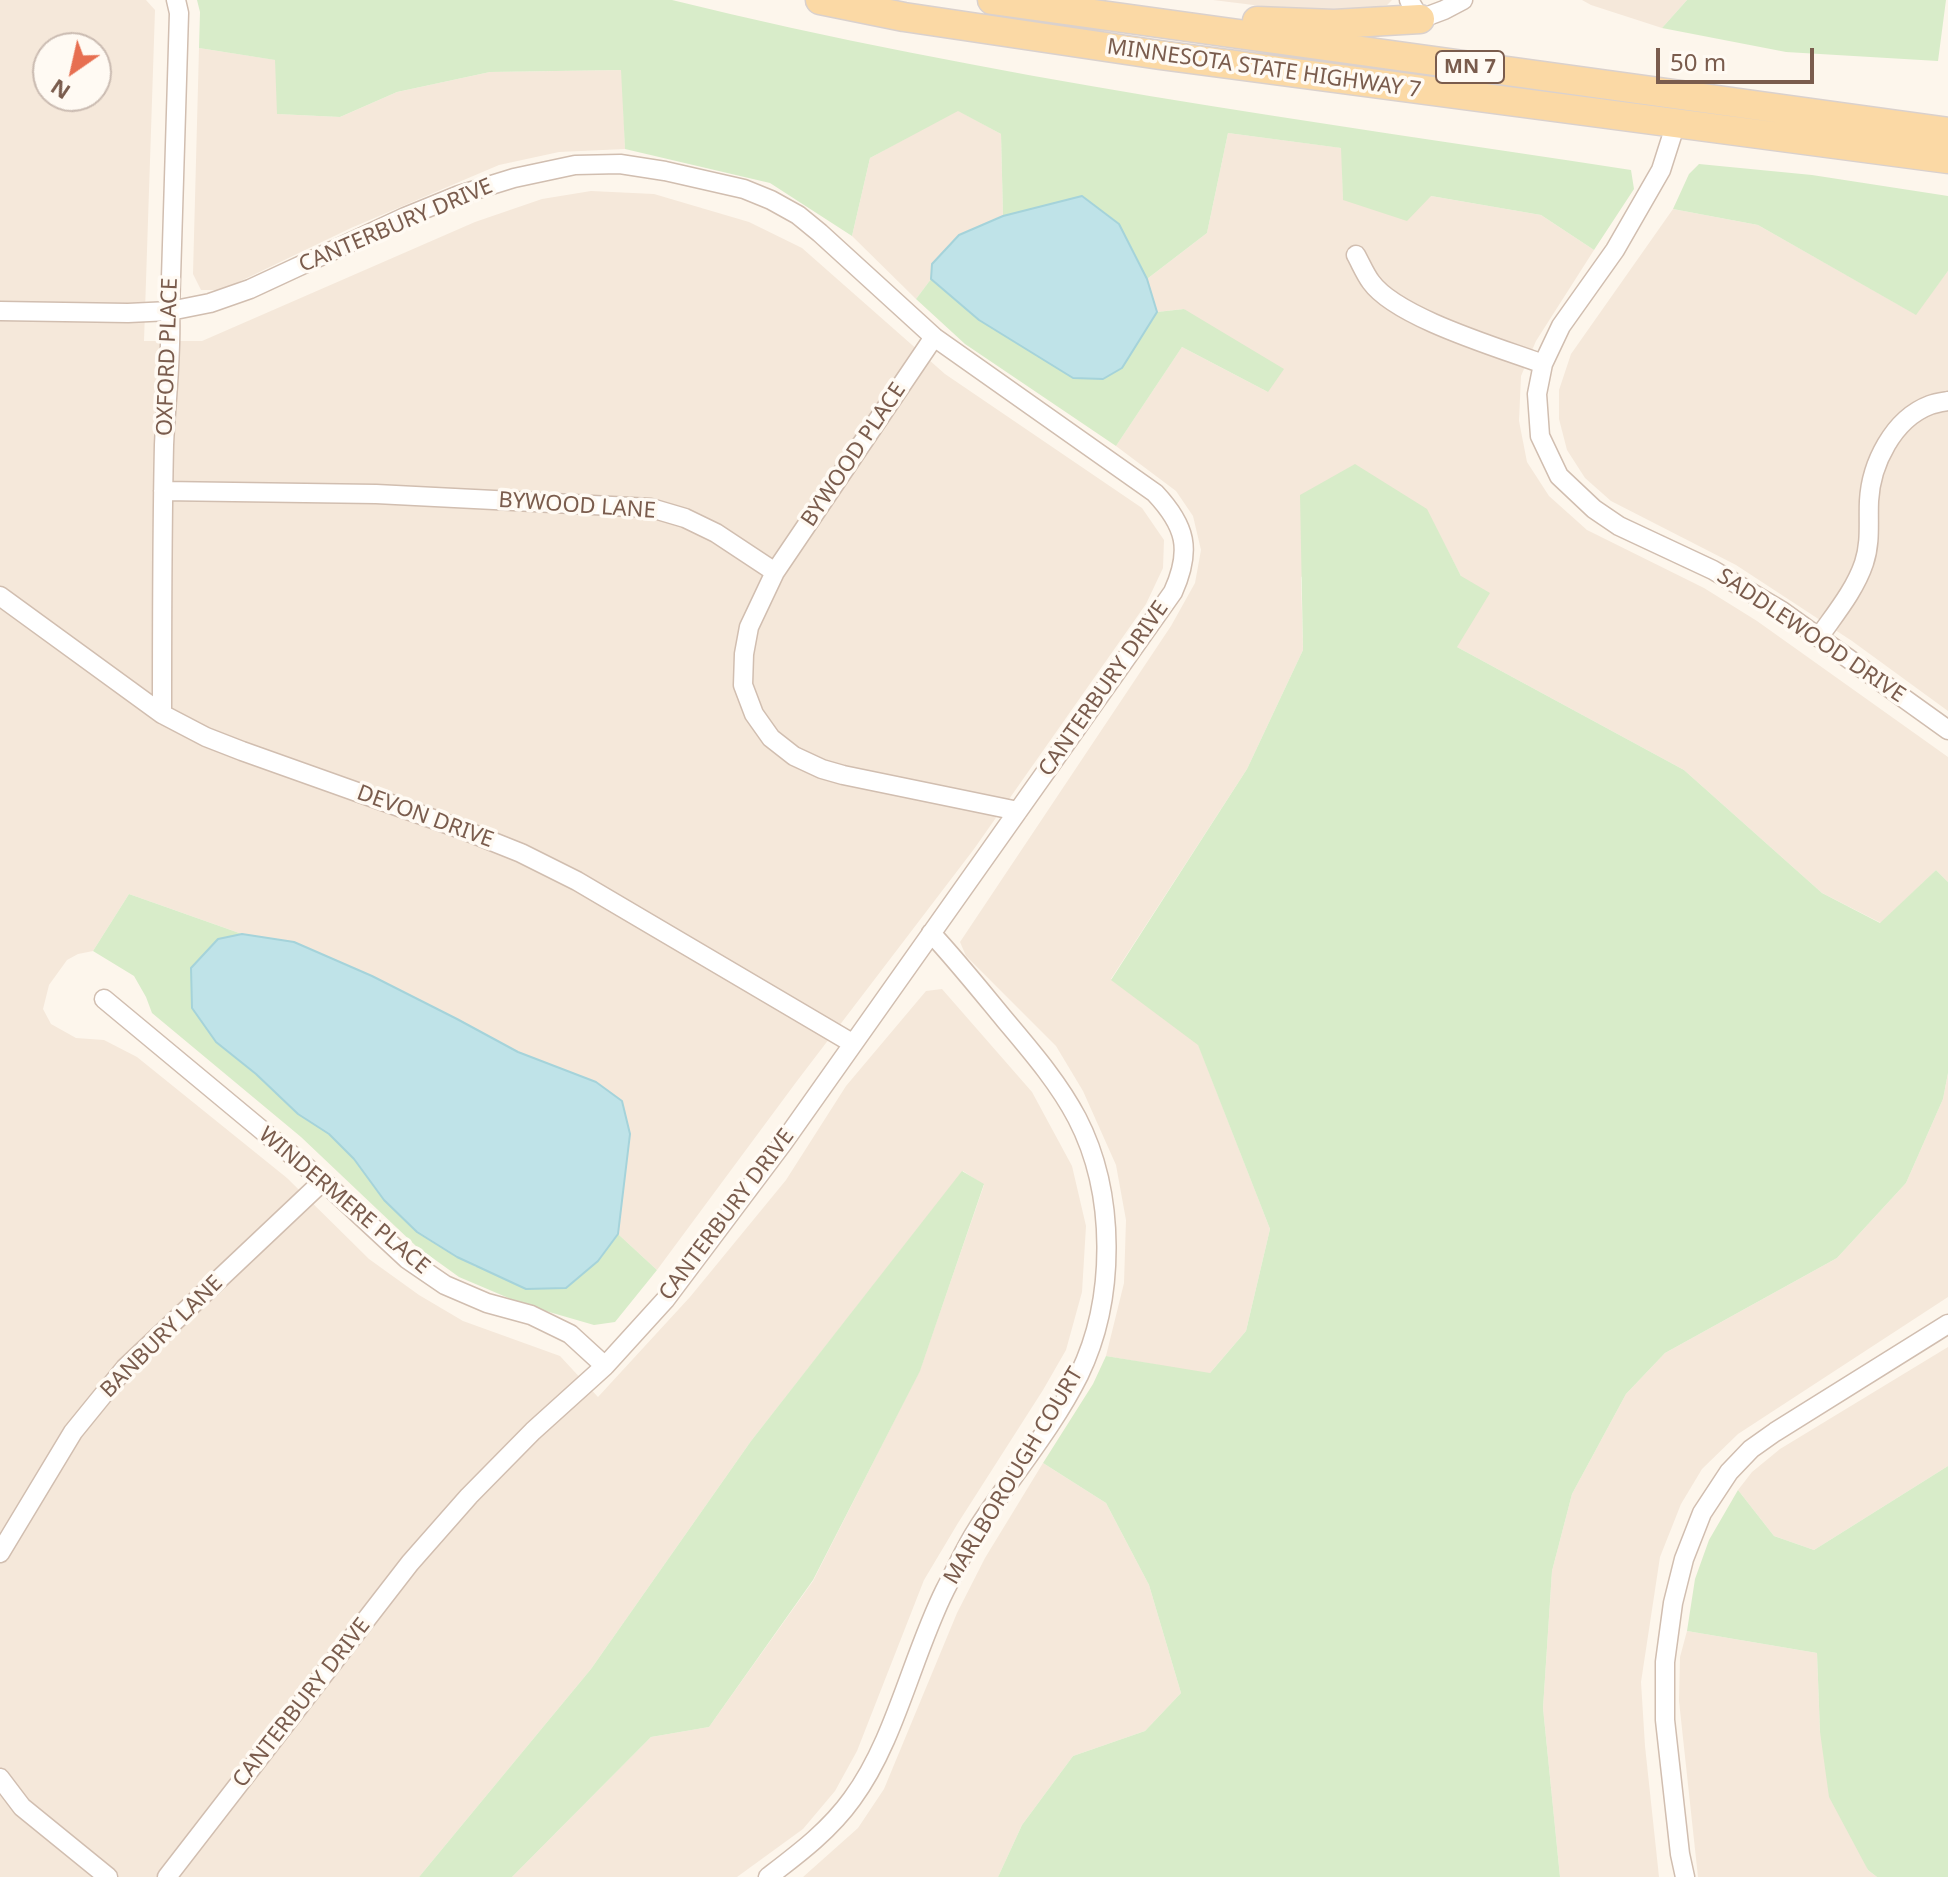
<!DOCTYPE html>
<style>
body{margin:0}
#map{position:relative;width:1948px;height:1877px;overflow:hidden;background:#fdf6ec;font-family:"Noto Sans",sans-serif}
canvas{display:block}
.north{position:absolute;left:32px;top:32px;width:80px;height:80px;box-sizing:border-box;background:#fffaf3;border:2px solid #cabbb1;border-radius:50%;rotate:214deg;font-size:22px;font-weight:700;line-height:32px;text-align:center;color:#7a5c4d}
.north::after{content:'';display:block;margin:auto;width:28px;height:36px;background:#e76f51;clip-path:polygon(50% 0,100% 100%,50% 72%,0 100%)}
.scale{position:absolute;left:1656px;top:48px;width:158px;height:36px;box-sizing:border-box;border:4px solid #7a5c4d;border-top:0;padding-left:10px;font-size:24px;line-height:28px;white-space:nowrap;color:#7a5c4d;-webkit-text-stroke:6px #fffaf3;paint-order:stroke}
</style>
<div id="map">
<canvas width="1948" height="1877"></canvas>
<div class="north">N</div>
<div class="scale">50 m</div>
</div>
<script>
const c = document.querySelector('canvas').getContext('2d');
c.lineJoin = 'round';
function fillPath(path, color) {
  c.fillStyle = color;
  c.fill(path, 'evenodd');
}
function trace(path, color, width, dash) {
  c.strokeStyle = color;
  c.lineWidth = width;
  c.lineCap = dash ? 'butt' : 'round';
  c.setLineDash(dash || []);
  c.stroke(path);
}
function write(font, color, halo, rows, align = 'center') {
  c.font = font + ' "Noto Sans",sans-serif';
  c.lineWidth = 7;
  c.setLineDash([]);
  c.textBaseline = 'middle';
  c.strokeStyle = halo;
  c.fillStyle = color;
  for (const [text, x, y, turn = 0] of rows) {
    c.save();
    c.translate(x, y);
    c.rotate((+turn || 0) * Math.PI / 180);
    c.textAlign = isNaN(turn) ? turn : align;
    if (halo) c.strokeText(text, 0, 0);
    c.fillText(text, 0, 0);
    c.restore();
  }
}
const residential = new Path2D(`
 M0,0H146L155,10L144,341H202L475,222L542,199L591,191L654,194L749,222L802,248L945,374L1142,508L1164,540L1163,568L1146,604L974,849L797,1081L657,1270L618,1234L630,1133L596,1082L518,1052L457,1019L372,976L294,942L242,934L129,894L93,951L78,954L67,960L49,985L43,1009L51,1024L76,1038L104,1040L137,1057L287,1178L369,1259L419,1295L463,1321L560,1356L598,1397L690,1297L786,1180L846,1086L926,991L942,989L1032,1092L1072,1166L1086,1226L1082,1292L1066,1350L1043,1390L958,1523L924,1580L857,1751L835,1791L803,1829L737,1877H512L651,1737L709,1727L813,1581L920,1370L984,1185L963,1171L751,1441L591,1669L419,1877H0ZM48,48H96V96H48Z
 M1213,0H1392L1387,5L1326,14Z
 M1582,0H1687L1662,28L1591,5Z
 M199,48L276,60L278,114L340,117L397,92L490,72L622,70L625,149L559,152L499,165L351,228L222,290H201L193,274Z
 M957,110L1001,134L1003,216L959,235L932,264L931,279L916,299L852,236L870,158Z
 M1228,133L1342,148L1343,200L1431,196L1541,215L1594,250L1536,341L1521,376L1519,421L1527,462L1549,496L1587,530L1704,588L1757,621L1948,757V882L1936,870L1881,923L1822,893L1684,770L1457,647L1461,576L1426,509L1301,577L1303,650L1247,769L1111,979L1198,1044L1270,1229L1246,1331L1209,1374L1106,1356L1124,1283L1126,1220L1116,1165L1083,1091L1056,1046L966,956L960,942L1171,626L1195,583L1201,550L1193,516L1176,491L1116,446L1182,347L1268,392L1184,309L1157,312L1147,279L1207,233Z
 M1673,209L1758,225L1915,314L1948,271V711L1852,641L1736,565L1611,501L1585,478L1567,450L1559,419V390L1571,354Z
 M1948,1073V1297L1738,1434L1702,1469L1681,1504L1660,1557L1641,1682L1645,1746L1659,1877H1560L1543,1708L1552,1571L1572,1494L1626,1394L1665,1353L1837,1258L1906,1183L1943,1099Z
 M1948,1347V1466L1814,1550L1774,1536L1738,1490L1752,1472L1780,1449Z
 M1043,1463L1106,1503L1149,1585L1181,1693L1145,1731L1073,1756L1022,1825L998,1877H803L858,1828L884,1789L957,1613L985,1558Z
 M1687,1631L1817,1653L1820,1732L1868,1870L1877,1877H1698L1679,1701L1680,1657Z`);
const green = new Path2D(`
 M197,0H672C988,78 1310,121 1631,170L1634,189L1594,250L1541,215L1431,196L1407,221L1343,200L1341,148L1228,133L1207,233L1147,279L1119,224L1082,196L1003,216L1001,134L958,111L870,158L852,236L770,183L625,149L621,70L490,72L397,92L340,117L277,114L275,60L199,48L200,12Z
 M1687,0H1946L1938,61L1786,52L1662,28Z
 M1699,164L1812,175L1948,196V271L1916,315L1758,225L1673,209L1689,174Z
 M931,279L979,320L1122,367L1157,312L1184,309L1284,369L1268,392L1182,347L1116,446L965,344L916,299Z
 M1355,464L1427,509L1461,576L1490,593L1457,647L1684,770L1822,893L1880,923L1936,870L1948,882V1073L1943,1099L1906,1183L1837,1258L1665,1353L1626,1394L1572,1494L1552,1571L1543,1708L1560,1877H998L1022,1825L1073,1756L1145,1731L1181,1693L1149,1585L1106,1503L1043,1463L1093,1384L1106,1356L1210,1373L1246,1331L1270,1229L1198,1045L1111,980L1247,769L1303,650L1300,495Z
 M129,894L242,934L217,939L216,1042L256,1074L298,1114L329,1134L354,1159L384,1200L417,1232L457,1257L476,1267L598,1261L618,1234L657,1270L615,1322L594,1325L525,1305L459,1277L416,1246L301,1137L152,1013L146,997L134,976L93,951Z
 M962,1171L984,1184L920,1371L813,1580L709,1727L651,1737L512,1877H419L591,1669L751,1441Z
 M1948,1466V1877H1877L1868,1870L1829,1797L1820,1732L1817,1653L1687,1631L1695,1579L1709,1540L1738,1490L1774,1536L1814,1550Z`);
const water = new Path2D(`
 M1082,196L1119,224L1147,279L1157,312L1122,368L1103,379L1073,378L979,320L931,279L932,264L959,235L1003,216Z
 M242,934L294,942L372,976L457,1019L518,1052L596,1082L622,1101L630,1134L618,1234L598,1261L566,1288L526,1289L457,1257L417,1232L384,1200L354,1159L329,1134L298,1114L256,1074L216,1042L192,1008L191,968L218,939Z`);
const minor = new Path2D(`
 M1409,0L1420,19L1444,10L1463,0
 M1676,123L1661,170L1615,250L1561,326L1543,364L1537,394L1540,436L1559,476L1594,509L1619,526L1713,570L1782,611L1948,730
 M1356,255C1361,264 1365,274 1371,282C1397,318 1500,348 1543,364
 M0,311L128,313L170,311L210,303L250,289L405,217L459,195L514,178L575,165L620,164L665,171L744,189L771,200L798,215L820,233L934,337L1155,493C1186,526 1192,550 1173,592L783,1143L665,1300L605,1366L533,1431L469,1496L410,1563L167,1877
 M934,337L775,572L749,627L744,654L743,685L754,714L771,738L794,756L822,769L843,775L1018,811
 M163,491L376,494L651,508L685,518L716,533L775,572
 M0,596L162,714L206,737L242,751L461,829L521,853L577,881L852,1043
 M1819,637C1835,614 1855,590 1864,563C1871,542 1868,522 1869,501C1871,464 1893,419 1930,405C1935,403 1942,402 1948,401
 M162,714C162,624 162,535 164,445C166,400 172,356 170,311L179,13L176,0
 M104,999L323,1181L407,1259L445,1285L487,1303L531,1315L570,1334L605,1366
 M0,1553L73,1432L125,1368L323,1181
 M0,1778L22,1807L108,1877
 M768,1877C798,1854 829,1831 852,1799C895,1741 912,1656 945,1590C955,1571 964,1550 976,1531C1009,1479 1051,1431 1079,1375C1116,1299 1116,1193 1077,1118C1058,1082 1031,1051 1005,1020C981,991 957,961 931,933
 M1685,1877L1680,1854L1665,1720V1662L1673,1603L1684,1559L1702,1513L1729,1472L1751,1449L1775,1432L1948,1324`);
const primary = new Path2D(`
 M820,0L904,17L1160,55L1948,159
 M992,0L1948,132
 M1257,21L1334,24L1420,19`);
const shields = [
 [1470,67,68]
];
const shieldNames = [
 ["MN 7",1470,67]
];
const streetNames = [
 ["MINNESOTA STATE HIGHWAY 7",1264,69,8],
 ["CANTERBURY DRIVE",396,226,-23],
 ["OXFORD PLACE",168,357,-88],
 ["BYWOOD PLACE",854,455,-56],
 ["BYWOOD LANE",577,506,4],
 ["SADDLEWOOD DRIVE",1811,636,34],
 ["CANTERBURY DRIVE",1104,689,-55],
 ["DEVON DRIVE",425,817,20],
 ["WINDERMERE PLACE",344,1201,40],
 ["CANTERBURY DRIVE",727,1215,-53],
 ["BANBURY LANE",162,1337,-45],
 ["MARLBOROUGH COURT",1014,1476,-59],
 ["CANTERBURY DRIVE",302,1703,-52]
];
fillPath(residential, '#f5e8da');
fillPath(green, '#d8ecc9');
fillPath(water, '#bfe3e8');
trace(water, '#a5d3da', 2);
trace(minor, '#d1beb0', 21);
trace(primary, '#dad1cd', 31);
trace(minor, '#fff', 18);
trace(primary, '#fbd9a5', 28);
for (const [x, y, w] of shields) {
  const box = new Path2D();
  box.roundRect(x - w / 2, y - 16, w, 32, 6);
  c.fillStyle = '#fffaf3';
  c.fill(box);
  trace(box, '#7a5c4d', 2);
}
write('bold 20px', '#7a5c4d', null, shieldNames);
write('22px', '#7a5c4d', '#fffaf3', streetNames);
</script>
